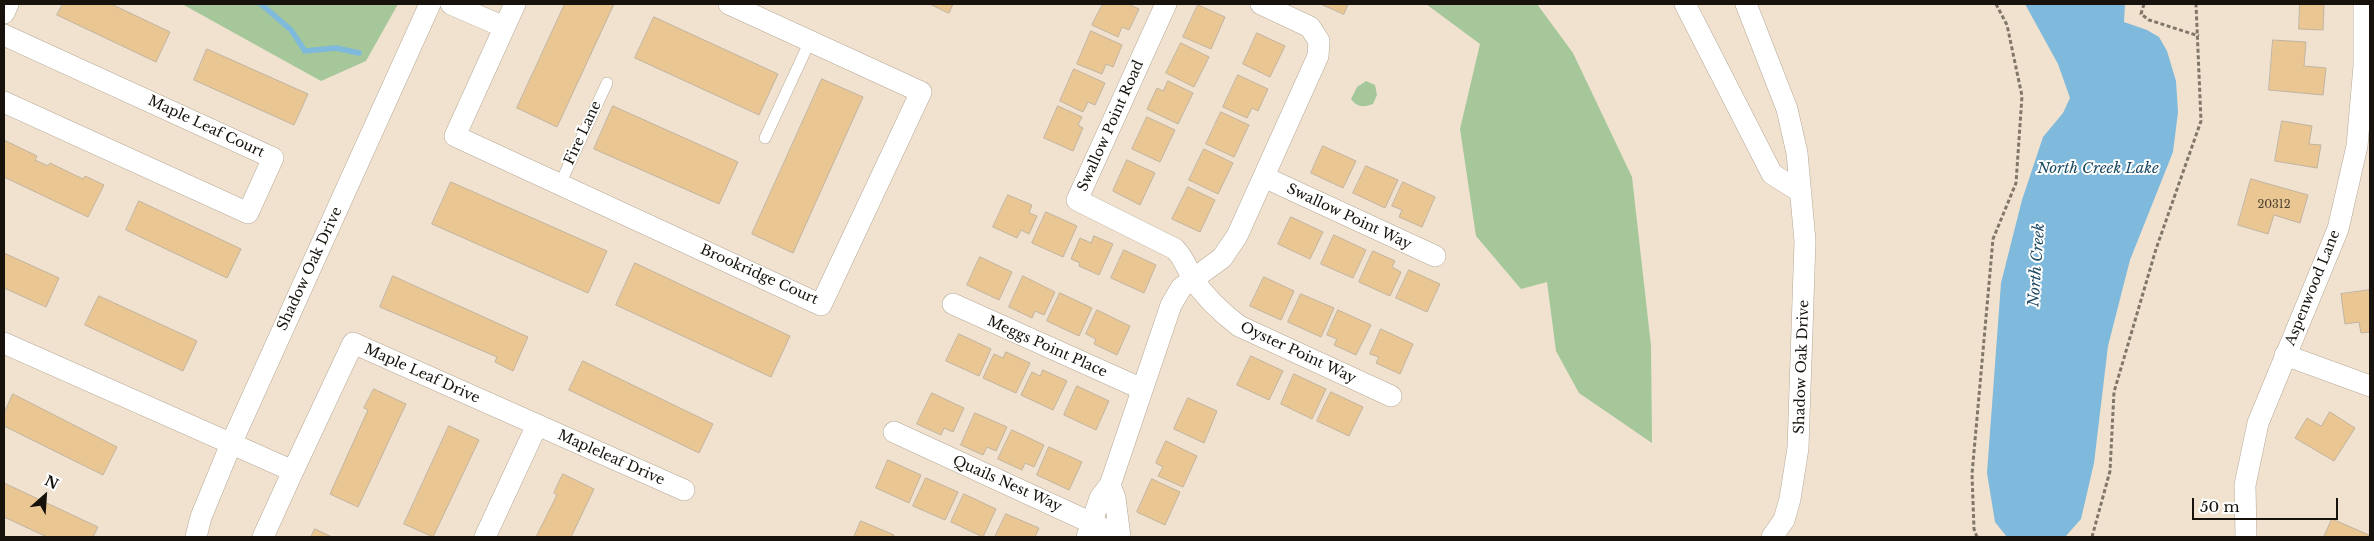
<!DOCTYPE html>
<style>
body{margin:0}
#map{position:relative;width:2374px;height:541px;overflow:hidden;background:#f0e2cf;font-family:"Libre Baskerville",serif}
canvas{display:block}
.frame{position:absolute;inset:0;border:5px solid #17130c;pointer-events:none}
.north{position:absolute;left:20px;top:471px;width:50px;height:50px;-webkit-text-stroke:4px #fff;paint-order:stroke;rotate:26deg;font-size:14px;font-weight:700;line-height:20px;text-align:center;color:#17130c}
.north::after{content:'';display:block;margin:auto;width:18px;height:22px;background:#17130c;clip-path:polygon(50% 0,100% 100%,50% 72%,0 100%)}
.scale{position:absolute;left:2192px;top:498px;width:146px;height:22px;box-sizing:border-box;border:2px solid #17130c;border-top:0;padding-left:6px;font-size:15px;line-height:18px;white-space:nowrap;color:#17130c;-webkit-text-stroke:4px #fff;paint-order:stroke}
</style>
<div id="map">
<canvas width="2374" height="541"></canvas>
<div class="frame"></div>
<div class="north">N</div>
<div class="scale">50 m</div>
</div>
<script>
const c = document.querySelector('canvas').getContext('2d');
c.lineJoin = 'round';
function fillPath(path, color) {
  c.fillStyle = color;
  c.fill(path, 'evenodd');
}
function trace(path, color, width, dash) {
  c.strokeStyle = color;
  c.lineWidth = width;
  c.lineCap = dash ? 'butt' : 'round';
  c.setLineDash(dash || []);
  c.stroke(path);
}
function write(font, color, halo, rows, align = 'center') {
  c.font = font + ' "Libre Baskerville",serif';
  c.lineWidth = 4;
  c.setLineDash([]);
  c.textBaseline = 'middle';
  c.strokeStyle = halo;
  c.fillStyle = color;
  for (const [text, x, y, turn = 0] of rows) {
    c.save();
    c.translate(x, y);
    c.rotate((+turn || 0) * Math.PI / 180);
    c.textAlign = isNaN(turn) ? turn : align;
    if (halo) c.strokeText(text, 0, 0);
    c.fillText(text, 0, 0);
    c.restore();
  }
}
const green = new Path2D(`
 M182,4H398L366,61L321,81Z
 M1426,4H1537L1573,53L1632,177L1651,346L1652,443L1579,393L1556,351L1547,282L1521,289L1476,236L1460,129L1480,44Z
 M1366,81L1375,85L1377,95L1373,104C1365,107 1357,108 1351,99L1357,87Z`);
const water = new Path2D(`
 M2025,4H2125L2124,22L2147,30L2159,37L2167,51L2176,81L2178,112L2173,152L2130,260L2108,346L2094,463L2081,519L2065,537H2007L1995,522L1987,473L2001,283L2022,200L2043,137L2063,113L2070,98L2058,64Z`);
const stream = new Path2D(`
 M261,4L291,30L305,51L336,48L359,53`);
const building = new Path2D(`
 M63,4H111L170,32L156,62L57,15Z
 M565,4H614L557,127L517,108Z
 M930,4H953L949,13Z
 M1103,4H1128L1139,9L1129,30L1122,27L1118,37L1092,25Z
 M1321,4H1348L1344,14Z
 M2300,4H2324L2323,30L2299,29Z
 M1198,5L1225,17L1211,49L1183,37Z
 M654,17L778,74L759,115L635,58Z
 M1091,31L1122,45L1113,67L1106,64L1102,74L1077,64Z
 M1257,33L1285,46L1270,77L1243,64Z
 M2273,40L2306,42L2304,66L2326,68L2323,95L2269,90Z
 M1181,43L1209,57L1194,87L1166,73Z
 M207,49L308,94L294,125L194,80Z
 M1074,69L1105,83L1095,105L1088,102L1083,112L1060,101Z
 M1238,75L1268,89L1258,111L1252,108L1247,118L1223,107Z
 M822,79L863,97L793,253L752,234Z
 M1168,81L1193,93L1178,124L1147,109L1157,88L1163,91Z
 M613,106L738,162L719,204L594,149Z
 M1058,106L1082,117L1078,125L1083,128L1073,151L1044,138Z
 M1221,112L1249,125L1234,157L1206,144Z
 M1147,117L1175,130L1160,162L1132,149Z
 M2282,121L2312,126L2309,144L2321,145L2317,168L2275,161Z
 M4,140L37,156L35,160L48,166L50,163L83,179L85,176L104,185L88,217L4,177Z
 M1323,146L1356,161L1343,188L1311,173Z
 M1204,149L1233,163L1218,194L1189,180Z
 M1127,160L1155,173L1140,205L1113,191Z
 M1366,166L1398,180L1385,208L1353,193Z
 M2251,179L2308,195L2300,223L2274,215L2268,234L2238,225Z
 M451,182L607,251L588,293L432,224Z
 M1403,182L1435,197L1422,227L1399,217L1402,210L1392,206Z
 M1188,187L1215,200L1200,232L1172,219Z
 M1008,195L1032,205L1029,213L1037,216L1029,234L1021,230L1017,238L993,227Z
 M139,201L241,249L227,278L126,230Z
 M1046,212L1077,226L1063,257L1032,243Z
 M1291,217L1323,232L1310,259L1278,244Z
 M1334,235L1366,250L1353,278L1321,264Z
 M1094,236L1113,244L1099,275L1079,266L1080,263L1071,259L1080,238L1091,243Z
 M1124,250L1156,265L1144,293L1111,278Z
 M1373,251L1395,261L1392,267L1401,272L1390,296L1359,282Z
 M4,253L59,278L46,307L4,288Z
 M980,257L1012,272L999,300L967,285Z
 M635,263L790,336L771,377L616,305Z
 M1409,270L1440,284L1427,312L1396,298Z
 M393,276L528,337L513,371L495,362L497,357L380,307Z
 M1023,276L1055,292L1044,315L1035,311L1032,318L1009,307Z
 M1264,277L1294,291L1281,320L1250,306Z
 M2370,290V332L2361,333L2359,322L2345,324L2341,294Z
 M1060,293L1092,308L1079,336L1047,321Z
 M1301,294L1334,308L1321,337L1288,322Z
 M99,296L197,341L183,371L85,325Z
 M1097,310L1130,326L1117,355L1094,344L1096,339L1086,334Z
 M1338,310L1371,325L1356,355L1334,345L1337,339L1327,335Z
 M1381,329L1413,344L1400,374L1376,363L1379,357L1370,354Z
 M959,334L991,349L979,376L946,361Z
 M1006,352L1030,363L1016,393L983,378L994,354L1003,358Z
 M1251,356L1283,371L1269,400L1237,385Z
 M583,361L713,424L699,453L569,390Z
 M1043,370L1067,381L1053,410L1021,395L1032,372L1040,376Z
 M1294,374L1326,389L1312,419L1281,404Z
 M1077,386L1109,401L1096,430L1064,415Z
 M374,389L406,404L358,507L330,494L368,410L364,408Z
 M1331,392L1363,407L1349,436L1317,421Z
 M932,393L964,408L953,432L944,428L941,435L917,424Z
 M13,394L117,447L103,475L4,426V414Z
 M1188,398L1217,411L1204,443L1174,429Z
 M2330,412L2355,428L2334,461L2295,438L2307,418L2321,426Z
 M975,413L1007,427L996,451L987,447L983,455L961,445Z
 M449,426L479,440L433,537L404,524Z
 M1012,430L1044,445L1034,467L1025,463L1022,470L998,459Z
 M1166,441L1197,456L1183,487L1158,476L1163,467L1156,463Z
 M1049,447L1082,462L1069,490L1037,475Z
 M888,460L921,475L909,503L876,488Z
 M563,474L594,489L571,537H536L557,495L554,493Z
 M926,478L958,492L945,520L913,506Z
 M1152,479L1180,492L1165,525L1137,512Z
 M4,483L98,527L93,537H47L4,517Z
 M964,494L996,509L983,537L951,522Z
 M1006,514L1039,528L1035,537H995Z
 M2332,519L2369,535L2368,537H2324Z
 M861,521L894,535L893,537H854Z
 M315,529L332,537H311Z`);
const path = new Path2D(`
 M2144,4L2141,14L2149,20L2199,36
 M1977,537L1974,529L1972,474L1993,239L2016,183L2022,96L2007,25L1996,4
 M2092,537L2110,471L2114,392L2156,249L2201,121L2196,4`);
const service = new Path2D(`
 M765,138L810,41
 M560,184L607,83`);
const minor = new Path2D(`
 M451,4L504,27
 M515,4L455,136L821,305L921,92L729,4
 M1166,4L1077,200L1175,249C1187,262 1185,266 1193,279C1205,297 1222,313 1239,326L1391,396
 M1685,4L1772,174L1801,192
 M1746,4L1787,109L1797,153L1805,241L1798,448L1790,499L1784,520L1772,537
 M4,13L8,4
 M4,35L273,158L248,213L4,102
 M1264,177L1435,256
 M953,304L1142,389
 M4,343L293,471L353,343L684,490
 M2285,355L2370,386
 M894,432L1120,536
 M1110,485L1115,498L1120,537
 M196,537L201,517L231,444L430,4
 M263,537L293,471
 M485,537L537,425
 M1087,537L1100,498L1110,485L1171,305L1181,288L1222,258L1237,236L1318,56L1319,41L1310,27L1261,4
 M2246,537L2245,485L2258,423L2338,229L2357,146L2364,66V4`);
const numberNames = [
 ["20312",2274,205]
];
const streetNames = [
 ["Swallow Point Road",1111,126,-66],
 ["Maple Leaf Court",206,127,25],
 ["Fire Lane",583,133,-65],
 ["Swallow Point Way",1349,217,25],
 ["Shadow Oak Drive",310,269,-65],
 ["Brookridge Court",759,275,24],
 ["Aspenwood Lane",2313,288,-68],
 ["Meggs Point Place",1047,347,24],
 ["Oyster Point Way",1298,353,25],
 ["Shadow Oak Drive",1802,367,-88],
 ["Maple Leaf Drive",422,374,24],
 ["Mapleleaf Drive",611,458,24],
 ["Quails Nest Way",1007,484,24]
];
const waterNames = [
 ["North Creek Lake",2098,169],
 ["North Creek",2037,265,-86]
];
fillPath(green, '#a5c79a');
fillPath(water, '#7fb9db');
trace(stream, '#7fb9db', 5.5);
fillPath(building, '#eac693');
trace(building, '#c0b3a0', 1);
trace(service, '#b5a896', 12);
trace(minor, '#b5a896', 22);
trace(path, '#80776a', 3, [4, 2.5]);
trace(service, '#fff', 11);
trace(minor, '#fff', 21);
write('11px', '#4c402e', null, numberNames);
write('14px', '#17130c', '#fff', streetNames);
write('italic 15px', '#1d4a63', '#fff', waterNames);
</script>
